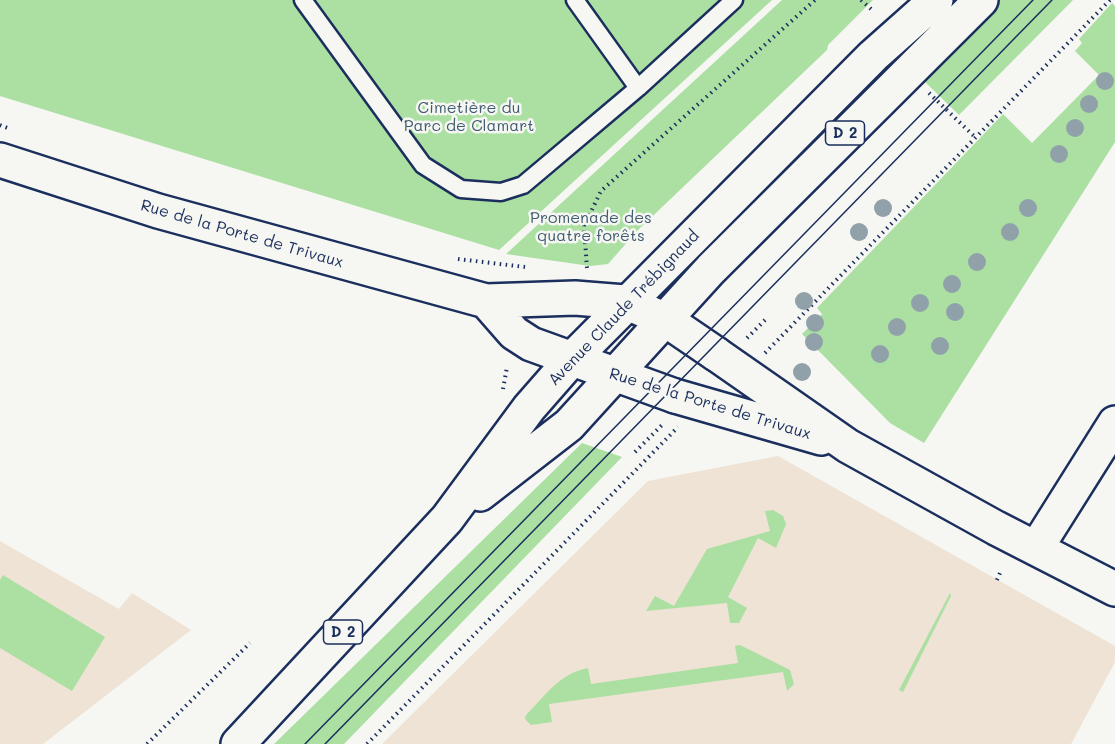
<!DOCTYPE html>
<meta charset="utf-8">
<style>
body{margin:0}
canvas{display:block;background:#f6f6f2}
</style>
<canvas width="1115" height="744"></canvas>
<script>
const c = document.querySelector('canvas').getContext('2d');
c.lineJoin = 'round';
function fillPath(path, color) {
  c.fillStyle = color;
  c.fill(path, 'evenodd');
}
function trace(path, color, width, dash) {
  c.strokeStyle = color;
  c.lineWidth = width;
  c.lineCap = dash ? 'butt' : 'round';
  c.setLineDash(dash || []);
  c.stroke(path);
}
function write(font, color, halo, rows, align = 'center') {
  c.font = font + ' Mali,sans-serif';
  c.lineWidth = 5;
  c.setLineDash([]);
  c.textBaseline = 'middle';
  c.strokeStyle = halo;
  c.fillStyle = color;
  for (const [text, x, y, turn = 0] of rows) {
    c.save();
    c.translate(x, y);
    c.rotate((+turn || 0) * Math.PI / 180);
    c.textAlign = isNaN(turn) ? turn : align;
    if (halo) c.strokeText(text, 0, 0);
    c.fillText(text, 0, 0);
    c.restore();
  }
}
const built = new Path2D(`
 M778,456L1115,646V662L1071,744H382L648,481Z
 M0,541L119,609L132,593L191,630L43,744H0Z`);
const green = new Path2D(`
 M0,0H772L499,250L0,96Z
 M782,0H873L828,45L827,50L638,230L608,264L590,266L506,254Z
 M1000,0H1073L959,115L920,77Z
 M1112,3L1115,6V142L924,443L890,423L802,334L822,314L817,308L1003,114L1032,143L1099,75L1075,51L1082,43L1079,39Z
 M582,443L622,457L344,744H274Z
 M773,510L783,516L786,524L776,548L758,538L728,597L747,608L739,623H730L727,603L646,611L655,596L674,606L707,549L770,531L765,511Z
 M3,575L105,637L72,691L0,648V580Z
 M950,593L951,596L903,692L899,690Z
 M740,645L790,670L794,684L787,691L783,672L549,704L552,722L531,725L525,719L526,715C545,696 560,673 588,668L591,684L738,663L735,646Z`);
const path = new Path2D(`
 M861,0L871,9
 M929,93L976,138
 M0,125L10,129
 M458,259L525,267
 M587,268L584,226L601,191L815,0
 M747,338L768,317
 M765,353L1110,0
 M503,389L507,367
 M635,452L662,425
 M997,580L1000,573
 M147,744L250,643
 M367,744L678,427`);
const lane = new Path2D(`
 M303,0L423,165L461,189L501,192L523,185L548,164L638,88L734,0
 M575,0L638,88`);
const street = new Path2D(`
 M716,354L848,446L996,528L1115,589
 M675,396L821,438
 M1037,547L1115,423`);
const secondary = new Path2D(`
 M0,160L158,211L486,301L575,298L625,302L666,320L716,354
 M486,301L514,333L531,344L675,396`);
const primary = new Path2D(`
 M480,494L569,425L711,269L981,0
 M238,744L447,519L529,408L571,360L873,56L936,0`);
const tram = new Path2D(`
 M305,744L1033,0
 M325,744L1052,0`);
const trees = [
 [1105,81],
 [1089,104],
 [1075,128],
 [1059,154],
 [883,208],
 [1028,208],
 [859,232],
 [1010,232],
 [977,262],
 [952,284],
 [804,301],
 [920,303],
 [955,312],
 [815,323],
 [897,327],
 [814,342],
 [940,346],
 [880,354],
 [802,372]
];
const shields = [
 [845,133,39],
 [343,632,39]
];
const shieldNames = [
 ["D 2",845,133],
 ["D 2",343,632]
];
const parkNames = [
 ["Cimetière du",469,108],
 ["Parc de Clamart",469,126],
 ["Promenade des",591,218],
 ["quatre forêts",591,236]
];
const streetNames = [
 ["Rue de la Porte de Trivaux",242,234,16],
 ["Avenue Claude Trébignaud",624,308,-46],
 ["Rue de la Porte de Trivaux",710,404,17]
];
fillPath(built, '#eee3d4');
fillPath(green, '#abe0a2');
trace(lane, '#1b2f5e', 21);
trace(street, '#1b2f5e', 38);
trace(secondary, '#1b2f5e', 38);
trace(primary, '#1b2f5e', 38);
trace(path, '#1b2f5e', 4, [1.5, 4.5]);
trace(lane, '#f6f6f2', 16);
trace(street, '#f6f6f2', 33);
trace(secondary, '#f6f6f2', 33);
trace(primary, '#f6f6f2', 33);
trace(tram, '#1b2f5e', 1.5);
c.fillStyle = '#91a1aa';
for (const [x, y] of trees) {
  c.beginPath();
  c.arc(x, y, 9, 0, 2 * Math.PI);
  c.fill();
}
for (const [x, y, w] of shields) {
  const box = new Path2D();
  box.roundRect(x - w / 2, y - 12, w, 24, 4.5);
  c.fillStyle = '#f6f6f2';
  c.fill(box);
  trace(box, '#1b2f5e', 1.5);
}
write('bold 15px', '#1b2f5e', null, shieldNames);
write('16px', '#3f5b6f', '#f6f6f2', parkNames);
write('16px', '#1b2f5e', '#f6f6f2', streetNames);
</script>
